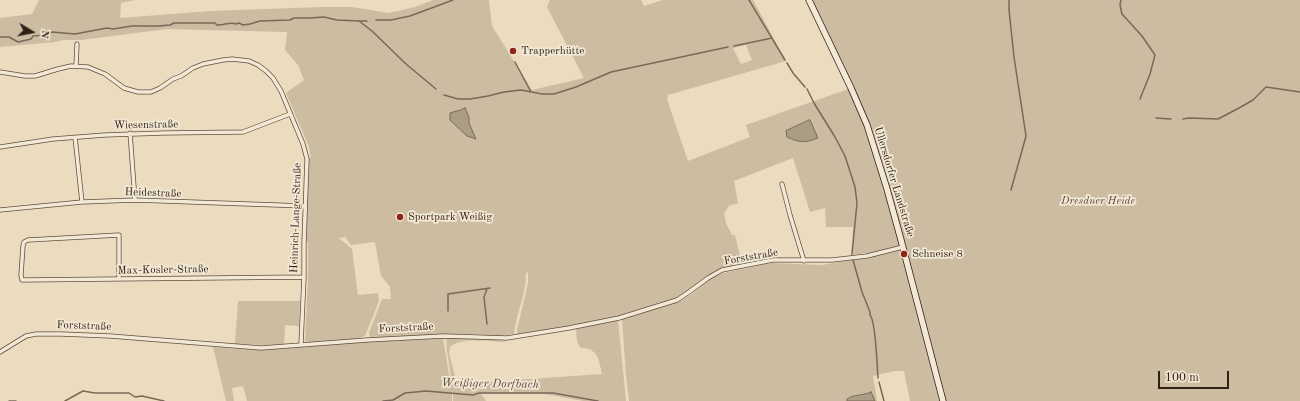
<!DOCTYPE html>
<meta charset="utf-8">
<style>
body{margin:0}
#map{position:relative;width:1300px;height:401px;overflow:hidden;background:#ebdcbf;font-family:"Old Standard TT",serif}
canvas{display:block}
.north{position:absolute;left:12px;top:12px;width:40px;height:40px;-webkit-text-stroke:3px #f2e8d5;paint-order:stroke;rotate:100deg;font-size:11px;font-weight:700;line-height:16px;text-align:center;color:#2f2014}
.north::after{content:'';display:block;margin:auto;width:14px;height:18px;background:#2f2014;clip-path:polygon(50% 0,100% 100%,50% 72%,0 100%)}
.scale{position:absolute;left:1158px;top:371px;width:71px;height:18px;box-sizing:border-box;border:2px solid #2f2014;border-top:0;padding-left:5px;font-size:12px;line-height:14px;white-space:nowrap;color:#2f2014;-webkit-text-stroke:3px #f2e8d5;paint-order:stroke}
</style>
<div id="map">
<canvas width="1300" height="401"></canvas>
<div class="north">N</div>
<div class="scale">100 m</div>
</div>
<script>
const c = document.querySelector('canvas').getContext('2d');
c.lineJoin = 'round';
function fillPath(path, color) {
  c.fillStyle = color;
  c.fill(path, 'evenodd');
}
function trace(path, color, width, dash) {
  c.strokeStyle = color;
  c.lineWidth = width;
  c.lineCap = dash ? 'butt' : 'round';
  c.setLineDash(dash || []);
  c.stroke(path);
}
function write(font, color, halo, rows, align = 'center') {
  c.font = font + ' "Old Standard TT",serif';
  c.lineWidth = 3.5;
  c.setLineDash([]);
  c.textBaseline = 'middle';
  c.strokeStyle = halo;
  c.fillStyle = color;
  for (const [text, x, y, turn = 0] of rows) {
    c.save();
    c.translate(x, y);
    c.rotate((+turn || 0) * Math.PI / 180);
    c.textAlign = isNaN(turn) ? turn : align;
    if (halo) c.strokeText(text, 0, 0);
    c.fillText(text, 0, 0);
    c.restore();
  }
}
const green = new Path2D(`
 M39,0H135L121,3L120,18L211,11L322,7H352L389,13L415,7L433,0H489L492,26L532,90L584,78L547,7L550,0H641L644,6L663,0H753L786,61L668,95L667,99L688,161L750,137L746,125L851,88L810,0H1300V401H910L904,371H895L873,376L877,401H875L871,392C863,396 854,394 847,399V401H629L626,375L622,319L680,301L692,294L709,280L723,273L772,263L822,265L868,257L866,253L851,255L853,227H826L825,208L810,212L793,158L734,181L738,203L729,206L724,213L726,223L732,235H735L741,260L740,263L722,268L707,276L688,291L676,298L618,316L577,325L517,334V330L528,283V272L526,274C526,295 516,314 514,334L500,336L472,334L471,338L505,341V342C488,342 464,336 450,347L449,353L457,384L602,374C599,360 598,348 581,348C577,344 575,333 577,328L618,320L626,401H584L544,394H481L486,401H453V394H452V401H247L243,386L232,388L234,401H226L213,347L257,350L366,342L443,338L450,381V384H452L447,351L446,334L372,338L370,337L369,333L382,299H391L390,287L381,276L375,242L351,245L345,237L339,238L352,249L358,295L378,293L379,301L365,336C353,342 322,342 308,342L305,341L308,277V242L304,243L307,159L311,158L309,147L286,93L304,80L298,65L285,50L287,32L167,29L81,40H63L55,42L0,47V18L32,14ZM746,45L752,60L741,64L733,48ZM465,108L469,117V123L475,139L467,136L450,120L455,111H459Z
 M238,301H300L299,326L285,325L284,344L268,345L235,344Z`);
const water = new Path2D(`
 M465,108L469,117V123L476,139L467,136L450,120V113C455,111 460,111 465,108Z
 M810,120L818,138C805,143 800,143 787,137L786,131Z
 M871,392L875,401H847V399C854,394 863,396 871,392Z`);
const stream = new Path2D(`
 M749,0L785,60
 M1009,0V10L1014,57L1026,136L1011,190
 M1121,0L1120,5L1122,14L1142,36L1155,55L1150,74L1140,99
 M376,20H391L410,16L453,0
 M359,21H367
 M0,37H9L18,42L31,39L33,36L46,35L52,32L75,34L107,28L113,29L132,26H159L170,25L174,23H215L217,25C224,26 229,21 236,24L239,23L243,25L250,24L260,21L290,20L294,18H310L324,17L337,20L359,21L372,31L406,64L436,89
 M734,46L772,38
 M515,62L531,92
 M787,63L793,73L805,87
 M807,89L814,103L835,137L845,156L855,187L857,203L852,254
 M444,95L458,99H470L488,96L504,92L521,90L542,94H554L576,87L611,72L728,47
 M1156,118L1171,119
 M1183,119L1189,118L1218,119L1239,108L1253,100L1266,87L1300,92
 M853,260L862,292L870,312V315C876,321 877,366 878,378
 M487,289L484,297L487,324
 M448,311V294L490,288
 M879,382L884,401
 M9,401H16
 M65,401L83,391L95,393H129L135,397L142,396L164,401
 M383,401L393,400L405,393L426,391L473,395L479,393H553L598,401`);
const minor = new Path2D(`
 M76,66L77,44
 M0,72L25,76H35L58,69L71,66L88,67L105,74L124,88L138,92H151L160,88L173,79L181,76L193,68L203,64L223,60L232,59L249,61L258,65L266,71L273,78L281,91L303,144L307,159L304,243V277L301,344
 M130,133L135,200
 M75,137L82,202
 M0,147L53,139L105,135L164,133L243,132L290,114
 M782,184L790,215L804,261
 M0,210L82,202L135,200L305,206
 M119,279V235L28,240L24,242L23,246L21,275L22,280L304,277
 M0,352L26,336L36,334H61L110,336L261,348L367,340L444,336L507,338L569,328L619,318L677,300L689,292L708,278L722,270L773,260H832L867,256L903,247`);
const secondary = new Path2D(`
 M809,0L851,88L867,125L887,189L901,240L943,401`);
const markers = [
 [513,51,4,"#8f2418"],
 [400,217,4,"#8f2418"],
 [904,254,4,"#8f2418"]
];
const poiNames = [
 ["Trapperhütte",521,51],
 ["Sportpark Weißig",408,217],
 ["Schneise 8",912,254]
];
const streetNames = [
 ["Wiesenstraße",146,125,-1],
 ["Ullersdorfer Landstraße",894,182,73],
 ["Heidestraße",153,193,2],
 ["Heinrich-Lange-Straße",296,218,-88],
 ["Forststraße",751,257,-10],
 ["Max-Kosler-Straße",163,270,-1],
 ["Forststraße",84,326,2],
 ["Forststraße",406,328,-3]
];
const parkNames = [
 ["Dresdner Heide",1098,201]
];
const waterNames = [
 ["Weißiger Dorfbach",490,384,1]
];
fillPath(green, '#cbbca2');
fillPath(water, '#ab9c85');
trace(water, '#796a58', 1);
trace(stream, '#796a58', 1.5);
trace(minor, '#5e4f3f', 5);
trace(secondary, '#2f2014', 7);
trace(minor, '#f2e8d5', 3.5);
trace(secondary, '#f2e8d5', 5.5);
for (const [x, y, r, color] of markers) {
  const dot = new Path2D();
  dot.arc(x, y, r, 0, 2 * Math.PI);
  c.fillStyle = color;
  c.fill(dot);
  trace(dot, '#f2e8d5', 1.5);
}
write('11px', '#2f2014', '#f2e8d5', poiNames, 'left');
write('11px', '#2f2014', '#f2e8d5', streetNames);
write('italic 11px', '#564738', '#f2e8d5', parkNames);
write('italic 12px', '#5a4b3c', '#f2e8d5', waterNames);
</script>
